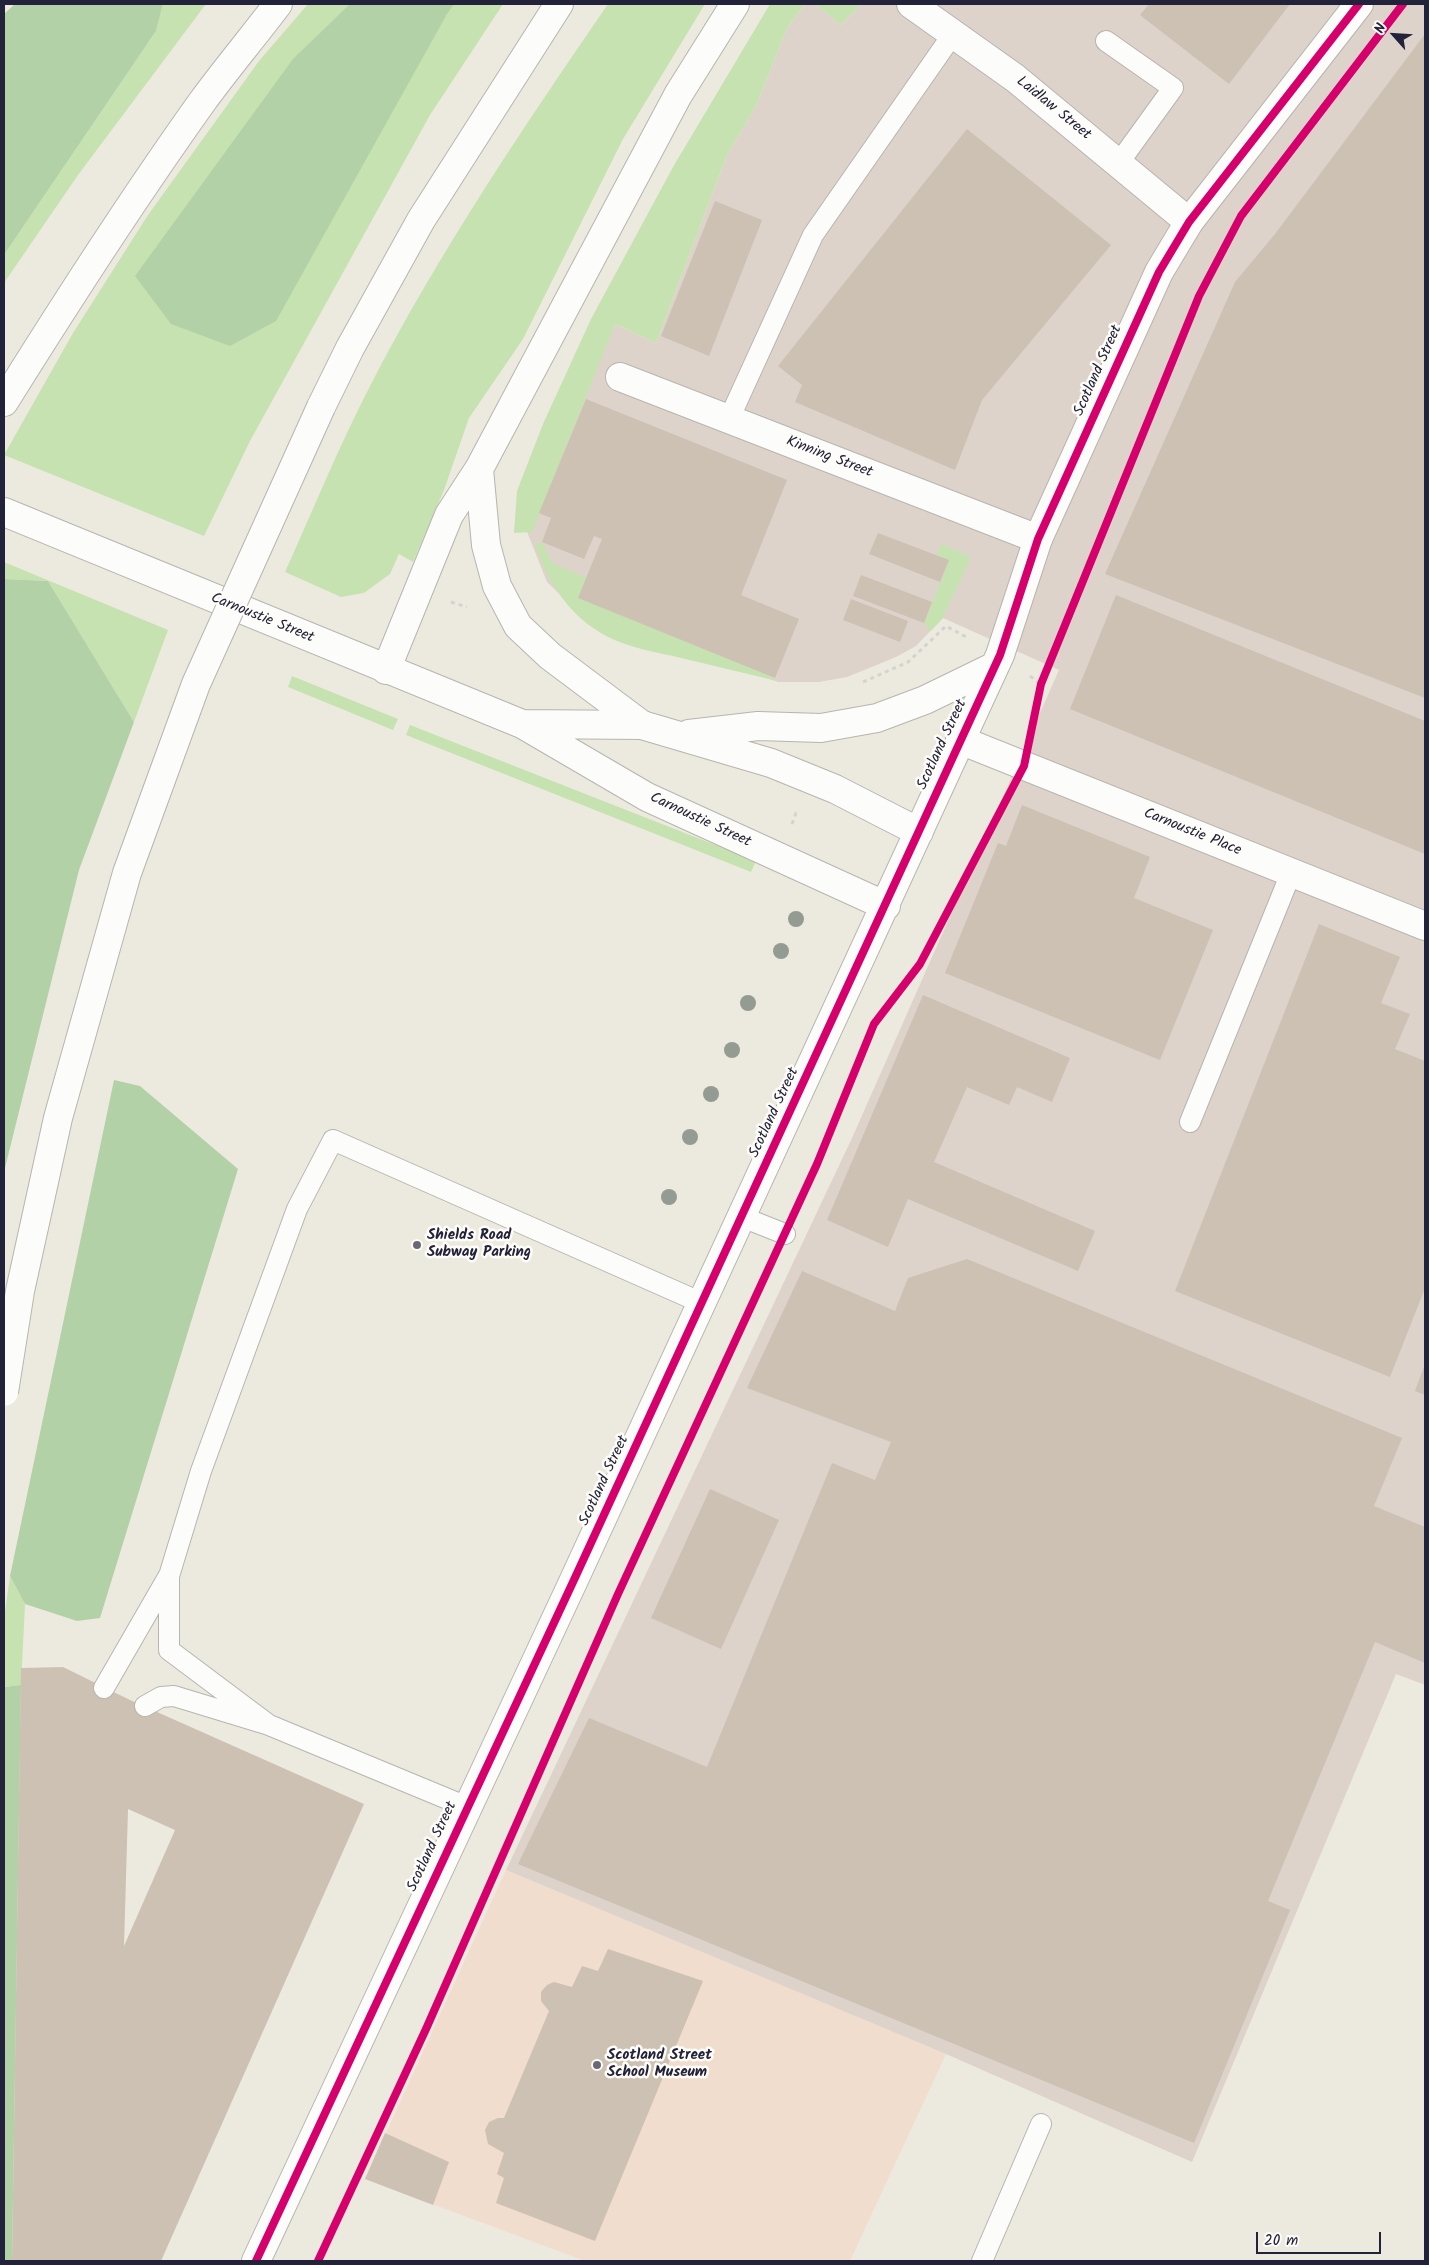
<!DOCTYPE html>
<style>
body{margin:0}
#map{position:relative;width:1429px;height:2265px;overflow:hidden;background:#eceade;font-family:Kalam,sans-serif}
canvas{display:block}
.frame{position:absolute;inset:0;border:5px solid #22223b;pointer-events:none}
.north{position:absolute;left:1369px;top:10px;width:50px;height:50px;-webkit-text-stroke:4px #fdfcf7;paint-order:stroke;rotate:296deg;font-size:14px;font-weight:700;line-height:20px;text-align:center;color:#22223b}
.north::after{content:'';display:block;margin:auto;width:18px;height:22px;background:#22223b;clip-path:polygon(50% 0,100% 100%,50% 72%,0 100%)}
.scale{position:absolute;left:1256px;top:2232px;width:125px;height:22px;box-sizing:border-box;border:2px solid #22223b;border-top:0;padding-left:6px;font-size:15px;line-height:18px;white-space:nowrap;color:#22223b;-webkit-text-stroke:4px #fdfcf7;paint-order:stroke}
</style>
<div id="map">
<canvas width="1429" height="2265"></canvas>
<div class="frame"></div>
<div class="north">N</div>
<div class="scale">20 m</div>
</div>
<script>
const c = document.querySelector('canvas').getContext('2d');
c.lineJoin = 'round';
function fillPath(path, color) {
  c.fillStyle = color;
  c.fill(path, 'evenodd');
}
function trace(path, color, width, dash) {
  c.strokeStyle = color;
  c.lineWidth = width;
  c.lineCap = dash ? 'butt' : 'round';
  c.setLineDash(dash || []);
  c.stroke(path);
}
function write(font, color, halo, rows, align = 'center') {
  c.font = font + ' Kalam,sans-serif';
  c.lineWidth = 5;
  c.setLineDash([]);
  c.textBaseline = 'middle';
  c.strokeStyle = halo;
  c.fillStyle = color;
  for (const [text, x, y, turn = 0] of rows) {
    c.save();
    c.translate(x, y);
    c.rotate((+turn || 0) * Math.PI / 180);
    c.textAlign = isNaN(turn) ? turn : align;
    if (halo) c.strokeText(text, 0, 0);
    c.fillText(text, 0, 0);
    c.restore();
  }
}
const built = new Path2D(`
 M506,1870L946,2054L850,2261H585L365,2179Z`);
const industrial = new Path2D(`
 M805,4H815L841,25L861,4H1425V1685L1396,1674L1192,2162L946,2054L506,1870L852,1138L1059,670L943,618L916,646L896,657L847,677L819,682H778L577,611L547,582L522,519L615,324L656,343L727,155L756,106L787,28Z`);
const green = new Path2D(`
 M163,4H206L78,175L4,283V255L156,31Z
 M308,4H503L430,115L250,441L204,536L4,455L73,333L148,215L259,61Z
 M608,4H705L623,139L523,339L469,418L444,490L413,562L399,554L390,574L364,593L341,597L285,572C313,510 339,446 370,386C439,252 523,128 608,4Z
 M770,4H805L787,28L756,106L727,155L656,343L615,324L532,532L514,533L517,491L543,424L591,319L673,167Z
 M815,4H861L841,25Z
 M542,542L552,563L587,578L579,598L775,678L773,680C741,672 709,665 677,657C660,653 642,650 625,644C578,628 550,590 535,544Z
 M942,544L971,557L943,618L931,631L924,623L949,561L936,555Z
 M4,562L168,630L134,722L48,581L4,579Z
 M292,676L398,719L393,730L288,687Z
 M410,725L756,861L751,872L406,735Z
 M10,1576L25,1604L21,1685L4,1687V1619Z`);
const forest = new Path2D(`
 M15,4H163L156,31L4,255V14Z
 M350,4H454L447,14L276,321L230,346L171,324L135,276L293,59Z
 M4,579L48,581L134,722L79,870L4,1172Z
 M114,1080L140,1086L238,1169L100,1618L77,1621L25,1604L10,1576Z
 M21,1685L12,2261H4V1687Z`);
const building = new Path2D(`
 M1149,4H1290L1229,84L1140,15Z
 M1425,34V698L1105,574L1235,282L1275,234Z
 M967,129L1111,245L982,400L955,470L795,402L802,385L778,366Z
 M715,201L762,220L709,356L661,336Z
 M586,399L787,480L741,595L799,619L775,678L578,598L602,539L594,536L584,559L542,542L551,518L539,513Z
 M878,533L949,560L940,582L869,554Z
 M861,575L932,602L924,623L853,596Z
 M1116,595L1425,721V854L1070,709Z
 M851,599L908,621L900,642L843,620Z
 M1022,805L1150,857L1134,898L1213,930L1160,1060L945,973L998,843L1006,846Z
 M1319,924L1400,957L1381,1003L1410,1014L1395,1049L1425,1061V1288L1390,1377L1175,1291Z
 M923,995L1070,1058L1052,1102L1017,1087L1009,1105L967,1087L934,1162L1095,1231L1078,1271L908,1199L888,1247L827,1220Z
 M967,1259L1402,1438L1374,1506L1425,1527V1663L1375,1642L1268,1901L1290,1910L1194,2143L518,1864L589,1718L707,1767L832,1463L875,1480L891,1442L747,1388L802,1271L895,1311L908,1278Z
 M1425,1364V1395L1415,1391Z
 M710,1489L779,1520L721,1649L651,1618Z
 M63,1667L130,1700L364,1804L161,2261H12L21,1668ZM128,1809L175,1830L124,1946Z
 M608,1949L703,1981L595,2241L496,2203L504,2178L497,2174L504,2153L488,2144L485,2130L489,2122L498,2118H504L549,2011L541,2001V1992L547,1985L554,1982L572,1987L582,1966L598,1971Z
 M385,2133L449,2162L433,2205L365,2179Z`);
const path = new Path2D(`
 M451,602L467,607
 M1030,676L1041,684
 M863,682L908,662L946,626L968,638
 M792,824L796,813H797`);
const lane = new Path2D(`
 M1106,41L1173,88L1118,164
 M729,419L813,235L953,34
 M1190,1122L1291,873
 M742,1217L785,1234
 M104,1688L168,1577
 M145,1706L161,1697L174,1696L269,1725L467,1807
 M269,1725L169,1650V1576L201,1471L297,1209L333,1140L702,1303
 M982,2261L1041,2124`);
const street = new Path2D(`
 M911,4L1015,78L1189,222
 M620,377L1038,539
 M960,740L1425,926`);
const secondary = new Path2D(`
 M4,512L522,724L647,797L886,906
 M523,724L642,725L771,763L835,789L919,832
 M689,734L758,726L821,728L877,718L925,700L995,666
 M256,2261L573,1582L1000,655L1038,539L1159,272L1189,222L1359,4`);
const highway = new Path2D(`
 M4,402C67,301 132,200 202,102C226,69 253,37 278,4
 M321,407L350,348L421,220L559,4
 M479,469L486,545L497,586L518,626L550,656L642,725
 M386,670L449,515L479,469L678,95L735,4`);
const highwayBridge = new Path2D(`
 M4,1392L20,1291L58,1118L127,873L196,684L321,407`);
const cycleway = new Path2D(`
 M256,2261L573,1582L1000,655L1038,539L1159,272L1189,222L1359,4
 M318,2261L426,2029L618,1594L817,1164L874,1024L920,964L1024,766L1041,684L1199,296L1241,216L1403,4`);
const trees = [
 [796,919],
 [781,951],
 [748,1003],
 [732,1050],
 [711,1094],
 [690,1137],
 [669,1197]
];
const markers = [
 [417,1245,5,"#696874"],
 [597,2065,5,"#696874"]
];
const streetNames = [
 ["Laidlaw Street",1053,109,39],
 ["Scotland Street",1099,371,-66],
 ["Kinning Street",829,458,21],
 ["Carnoustie Street",262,619,22],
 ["Scotland Street",943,745,-65],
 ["Carnoustie Street",700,821,25],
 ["Carnoustie Place",1192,833,22],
 ["Scotland Street",775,1113,-65],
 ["Scotland Street",605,1481,-65],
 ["Scotland Street",433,1847,-65]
];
const poiNames = [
 ["Shields Road",427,1236],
 ["Subway Parking",427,1253],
 ["Scotland Street",607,2056],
 ["School Museum",607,2073]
];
fillPath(built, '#f0ddce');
fillPath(industrial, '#ddd3cb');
fillPath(green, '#c6e2b1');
fillPath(forest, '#b3d1a6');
fillPath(building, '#cdc1b3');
trace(lane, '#b6b5af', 22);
trace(street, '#b6b5af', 30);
trace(secondary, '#b6b5af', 30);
trace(highway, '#b6b5af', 30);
trace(path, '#d4d3d2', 3, [4, 4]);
trace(lane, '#fcfcfa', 20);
trace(street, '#fcfcfa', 28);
trace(secondary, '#fcfcfa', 28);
trace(highway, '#fcfcfa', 28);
trace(highwayBridge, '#b6b5af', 30, []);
trace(highwayBridge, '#fcfcfa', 28);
trace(cycleway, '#d6006c', 8);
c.fillStyle = '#939b92';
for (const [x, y] of trees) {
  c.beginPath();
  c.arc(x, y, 8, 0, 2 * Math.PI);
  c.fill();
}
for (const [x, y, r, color] of markers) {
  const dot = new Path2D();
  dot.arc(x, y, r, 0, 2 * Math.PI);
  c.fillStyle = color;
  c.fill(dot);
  trace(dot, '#fdfcf7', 2);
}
write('15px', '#22223b', '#fdfcf7', streetNames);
write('bold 15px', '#22223b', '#fdfcf7', poiNames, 'left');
</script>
